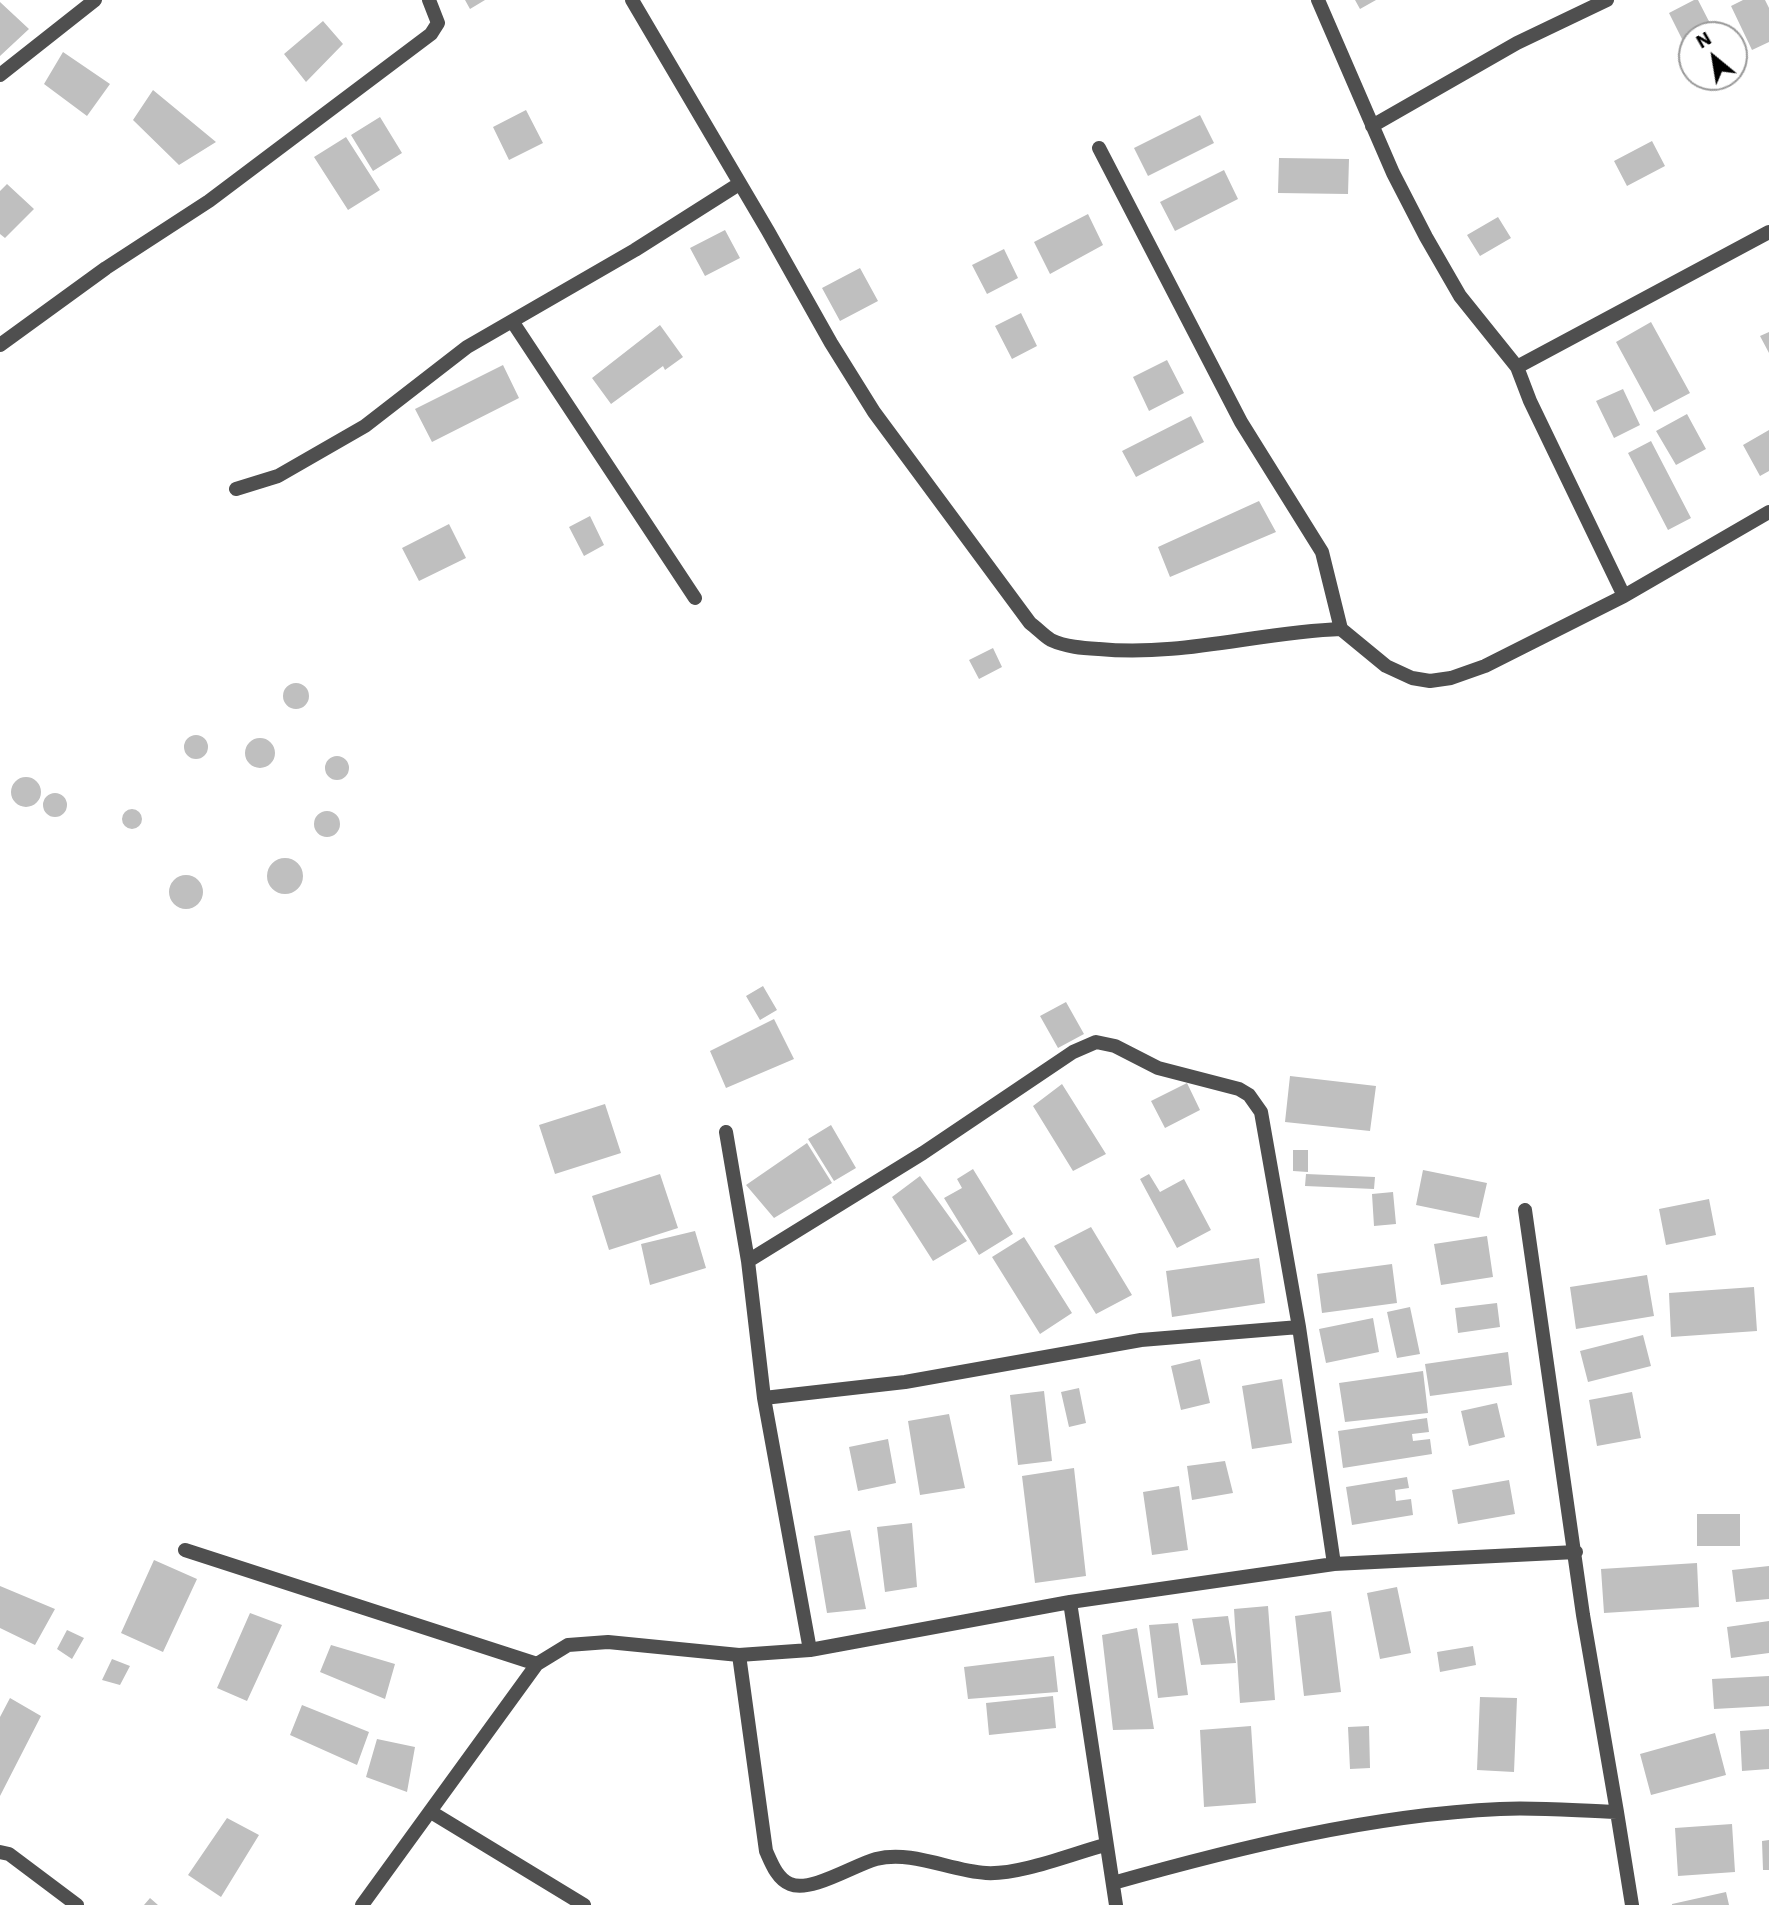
<!DOCTYPE html>
<style>
body{margin:0}
#map{position:relative;width:1769px;height:1905px;overflow:hidden;background:#fff;font-family:"IBM Plex Sans",sans-serif}
canvas{display:block}
.north{position:absolute;left:1678px;top:21px;width:70px;height:70px;box-sizing:border-box;background:#fff;border:2px solid #999;border-radius:50%;rotate:330deg;font-size:19px;font-weight:700;line-height:28px;text-align:center;color:#000}
.north::after{content:'';display:block;margin:auto;width:24px;height:32px;background:#000;clip-path:polygon(50% 0,100% 100%,50% 72%,0 100%)}
</style>
<div id="map">
<canvas width="1769" height="1905"></canvas>
<div class="north">N</div>
</div>
<script>
const c = document.querySelector('canvas').getContext('2d');
c.lineJoin = 'round';
function fillPath(path, color) {
  c.fillStyle = color;
  c.fill(path, 'evenodd');
}
function trace(path, color, width, dash) {
  c.strokeStyle = color;
  c.lineWidth = width;
  c.lineCap = dash ? 'butt' : 'round';
  c.setLineDash(dash || []);
  c.stroke(path);
}
const building = new Path2D(`
 M465,0H485L470,9Z
 M1355,0H1376L1360,9Z
 M1694,0H1698L1716,35H1692V59L1669,13Z
 M1743,0H1765L1769,8V42L1752,50L1731,6Z
 M0,2L29,29L0,56Z
 M323,21L343,44L306,82L284,54Z
 M63,52L110,84L87,116L44,84Z
 M153,90L216,142L179,165L133,120Z
 M526,110L543,143L509,160L493,127Z
 M1200,115L1214,143L1148,176L1134,148Z
 M380,117L402,153L373,171L351,135Z
 M346,137L380,190L348,210L314,157Z
 M1652,141L1665,166L1627,186L1614,161Z
 M1279,158L1349,159L1348,194L1278,193Z
 M1224,170L1238,199L1175,231L1160,202Z
 M7,184L34,209L5,238L0,234V191Z
 M1088,214L1103,245L1050,274L1034,242Z
 M1498,217L1511,238L1480,256L1467,235Z
 M725,230L740,258L705,276L690,248Z
 M1004,249L1018,278L987,294L972,265Z
 M860,268L878,301L840,321L822,288Z
 M1021,313L1037,346L1012,359L995,326Z
 M1651,322L1690,393L1654,412L1616,342Z
 M660,325L683,357L665,370L663,366L611,404L592,378Z
 M1769,332V353L1760,336Z
 M1167,360L1184,393L1149,411L1133,377Z
 M503,365L519,398L432,442L415,409Z
 M1623,389L1640,425L1614,438L1596,401Z
 M1687,414L1706,449L1676,465L1656,431Z
 M1191,416L1204,442L1136,477L1122,451Z
 M1769,430V471L1760,476L1743,445Z
 M1651,441L1691,518L1668,530L1628,453Z
 M1259,501L1276,532L1170,577L1158,547Z
 M590,516L604,545L584,556L569,527Z
 M449,524L466,558L419,581L402,548Z
 M993,648L1002,667L979,679L969,660Z
 M283 696a13 13 0 1 1 26 0a13 13 0 1 1-26 0Z
 M184 747a12 12 0 1 1 24 0a12 12 0 1 1-24 0Z
 M245 753a15 15 0 1 1 30 0a15 15 0 1 1-30 0Z
 M325 768a12 12 0 1 1 24 0a12 12 0 1 1-24 0Z
 M11 792a15 15 0 1 1 30 0a15 15 0 1 1-30 0Z
 M43 805a12 12 0 1 1 24 0a12 12 0 1 1-24 0Z
 M122 819a10 10 0 1 1 20 0a10 10 0 1 1-20 0Z
 M314 824a13 13 0 1 1 26 0a13 13 0 1 1-26 0Z
 M267 876a18 18 0 1 1 36 0a18 18 0 1 1-36 0Z
 M169 892a17 17 0 1 1 34 0a17 17 0 1 1-34 0Z
 M763,986L777,1010L760,1020L746,996Z
 M1066,1002L1084,1034L1058,1048L1040,1016Z
 M774,1019L794,1059L726,1088L710,1051Z
 M1290,1076L1376,1086L1370,1131L1285,1122Z
 M1187,1083L1200,1110L1165,1128L1151,1101Z
 M1062,1084L1106,1154L1073,1171L1033,1106Z
 M605,1104L621,1153L555,1174L539,1125Z
 M831,1125L856,1168L834,1181L808,1139Z
 M807,1143L832,1183L774,1218L746,1185Z
 M1293,1150H1308V1172L1293,1171Z
 M973,1169L1013,1234L979,1255L944,1198L962,1188L957,1179Z
 M1423,1170L1487,1183L1479,1218L1416,1205Z
 M660,1174L678,1228L609,1250L592,1196Z
 M1149,1174L1160,1192L1184,1179L1211,1230L1177,1248L1140,1179Z
 M1306,1174L1375,1177L1374,1189L1305,1186Z
 M920,1176L967,1241L933,1261L892,1197Z
 M1393,1192L1396,1224L1374,1226L1372,1194Z
 M1709,1199L1716,1235L1666,1245L1659,1209Z
 M1091,1227L1132,1295L1096,1314L1054,1246Z
 M695,1231L706,1268L650,1285L641,1244Z
 M1487,1236L1493,1277L1441,1285L1434,1244Z
 M1024,1237L1072,1313L1040,1334L992,1257Z
 M1259,1258L1265,1303L1172,1317L1166,1271Z
 M1392,1264L1397,1303L1322,1313L1317,1274Z
 M1647,1275L1654,1316L1576,1329L1570,1287Z
 M1754,1287L1757,1331L1671,1337L1669,1293Z
 M1497,1303L1500,1327L1458,1333L1455,1308Z
 M1410,1307L1420,1354L1397,1358L1387,1312Z
 M1373,1318L1379,1352L1326,1363L1319,1329Z
 M1643,1335L1651,1366L1588,1382L1580,1351Z
 M1508,1352L1512,1385L1430,1396L1425,1364Z
 M1200,1359L1210,1403L1181,1410L1171,1366Z
 M1423,1371L1428,1413L1345,1422L1339,1383Z
 M1282,1379L1292,1443L1252,1449L1242,1386Z
 M1079,1388L1086,1423L1069,1427L1061,1392Z
 M1044,1391L1052,1461L1018,1465L1010,1395Z
 M1632,1392L1641,1438L1597,1446L1589,1400Z
 M1497,1403L1505,1437L1469,1446L1461,1411Z
 M949,1414L965,1488L920,1495L908,1421Z
 M1427,1418L1429,1432L1412,1434L1413,1441L1430,1439L1432,1454L1343,1468L1338,1431Z
 M888,1439L896,1483L858,1491L849,1447Z
 M1225,1461L1233,1493L1192,1500L1187,1466Z
 M1074,1468L1086,1576L1035,1583L1022,1476Z
 M1407,1477L1409,1488L1395,1490L1396,1501L1411,1499L1413,1515L1352,1525L1346,1487Z
 M1509,1480L1515,1514L1458,1524L1452,1490Z
 M1179,1486L1188,1550L1152,1555L1143,1492Z
 M1697,1514H1740V1546H1697Z
 M912,1523L917,1587L885,1592L877,1527Z
 M850,1530L866,1609L827,1613L814,1536Z
 M154,1560L197,1579L163,1652L121,1633Z
 M1697,1563L1699,1607L1604,1613L1601,1569Z
 M1769,1566V1599L1736,1602L1732,1570Z
 M0,1586L55,1609L35,1645L0,1628Z
 M1397,1587L1411,1653L1380,1659L1367,1593Z
 M1268,1606L1275,1700L1240,1703L1234,1609Z
 M1331,1611L1341,1692L1304,1696L1295,1616Z
 M250,1613L282,1625L247,1701L217,1688Z
 M1228,1616L1236,1663L1201,1665L1192,1619Z
 M1769,1621V1653L1731,1658L1727,1627Z
 M1178,1623L1188,1695L1158,1698L1149,1625Z
 M1137,1628L1154,1729L1113,1730L1102,1635Z
 M67,1630L84,1638L72,1659L57,1649Z
 M331,1645L395,1664L385,1699L320,1672Z
 M1473,1646L1476,1665L1440,1672L1437,1652Z
 M1054,1656L1058,1692L968,1699L964,1667Z
 M112,1659L130,1666L120,1685L102,1680Z
 M1769,1676V1706L1714,1709L1712,1679Z
 M1053,1696L1056,1728L989,1735L986,1703Z
 M1480,1697L1517,1698L1514,1772L1477,1770Z
 M10,1698L41,1716L0,1796V1717Z
 M302,1705L369,1732L357,1765L290,1735Z
 M1251,1726L1256,1803L1204,1807L1200,1730Z
 M1369,1726L1370,1768L1350,1769L1348,1727Z
 M1769,1729V1769L1742,1771L1740,1731Z
 M1715,1733L1726,1775L1651,1795L1640,1754Z
 M377,1739L415,1747L407,1792L366,1777Z
 M227,1818L259,1835L221,1897L188,1875Z
 M1732,1824L1735,1872L1678,1876L1675,1828Z
 M1769,1840V1870H1763L1762,1841Z
 M1726,1892L1729,1905H1672V1904Z
 M150,1898L158,1905H144Z`);
const minor = new Path2D(`
 M632,0L768,231L831,343L874,412L1030,623C1037,628 1044,636 1051,640C1066,647 1083,648 1099,649C1181,657 1259,632 1341,629
 M1318,0L1393,173L1426,237L1460,296L1517,367L1530,401L1624,596
 M0,75L95,0
 M1372,126L1517,43L1607,0
 M1099,148L1241,422L1322,552L1341,629L1386,666L1412,678L1430,681L1451,678L1485,666L1624,596L1769,512
 M512,321L695,598
 M0,345L106,268L209,201L431,34L438,23L429,0
 M1517,367L1769,232
 M236,489L278,476L365,426L467,347L635,250L739,184
 M726,1132L748,1261L764,1398L810,1650
 M748,1261L923,1153L1073,1052L1096,1042L1115,1046L1158,1068L1239,1089L1249,1095L1261,1112L1299,1327L1334,1564
 M764,1398L905,1382L1141,1340L1299,1327
 M185,1550L537,1664
 M1070,1602L1116,1905
 M739,1655L766,1851C771,1862 777,1879 790,1884C811,1893 854,1865 876,1859C913,1850 950,1871 986,1873C1020,1875 1071,1854 1105,1845
 M431,1812L584,1905
 M1617,1812L1632,1905
 M0,1852L9,1854L77,1905
 M1113,1883C1237,1848 1370,1815 1500,1809C1538,1807 1578,1811 1617,1812L1583,1615L1525,1210
 M362,1905L537,1664L568,1645L608,1642L739,1655L810,1650L1070,1602L1334,1564L1576,1552`);
fillPath(building, '#bfbfbf');
trace(minor, '#4f4f4f', 14);
</script>
